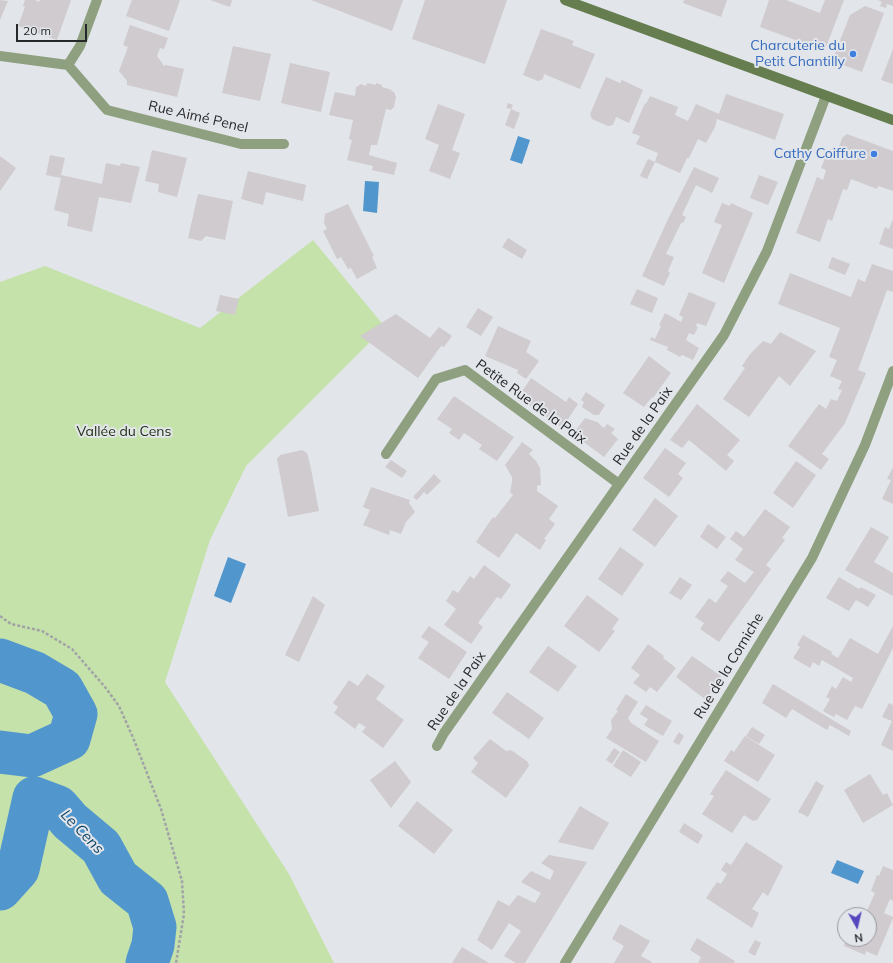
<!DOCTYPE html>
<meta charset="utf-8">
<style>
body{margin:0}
#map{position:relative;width:893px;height:963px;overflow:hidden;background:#e2e5ea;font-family:Mulish,sans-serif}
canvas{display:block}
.north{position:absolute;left:837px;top:907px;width:40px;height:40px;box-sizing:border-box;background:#e2e5ea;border:1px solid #97999d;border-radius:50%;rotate:172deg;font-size:11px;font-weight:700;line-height:16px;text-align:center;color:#262729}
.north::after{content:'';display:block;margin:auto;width:14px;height:18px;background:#5747bf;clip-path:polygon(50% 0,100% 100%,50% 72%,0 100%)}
.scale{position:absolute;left:16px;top:24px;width:71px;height:18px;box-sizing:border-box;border:2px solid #262729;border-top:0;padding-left:5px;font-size:12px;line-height:14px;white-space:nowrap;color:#262729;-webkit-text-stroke:3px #e2e5ea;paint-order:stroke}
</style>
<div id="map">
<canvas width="893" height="963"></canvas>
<div class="north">N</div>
<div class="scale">20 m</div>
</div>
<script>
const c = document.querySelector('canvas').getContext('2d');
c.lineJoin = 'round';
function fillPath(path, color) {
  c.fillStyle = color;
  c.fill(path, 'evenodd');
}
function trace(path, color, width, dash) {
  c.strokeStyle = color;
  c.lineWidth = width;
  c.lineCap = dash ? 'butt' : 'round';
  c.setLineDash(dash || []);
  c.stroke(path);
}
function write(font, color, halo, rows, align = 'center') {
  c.font = font + ' Mulish,sans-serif';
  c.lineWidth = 4;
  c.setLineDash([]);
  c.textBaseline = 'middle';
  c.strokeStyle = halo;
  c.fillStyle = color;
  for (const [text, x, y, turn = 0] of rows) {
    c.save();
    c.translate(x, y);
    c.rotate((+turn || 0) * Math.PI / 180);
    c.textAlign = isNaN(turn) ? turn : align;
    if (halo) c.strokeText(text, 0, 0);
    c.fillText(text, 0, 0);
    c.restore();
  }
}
const green = new Path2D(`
 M313,240L385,327L246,466L210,540L165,682L289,874L334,963H0V282L45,266L200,328Z`);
const water = new Path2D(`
 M518,136L530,140L522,164L510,160Z
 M365,181L379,182L377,213L363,211Z
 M228,557L246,564L231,603L214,596Z
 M837,860L864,871L858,884L831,873Z`);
const river = new Path2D(`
 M0,660L35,673L62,689L76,714L69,739L32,756L0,752
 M0,889L18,869L34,798L58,807L70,821L101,847L118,878L147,901L155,927L153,945L147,963`);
const building = new Path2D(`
 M0,0L8,1L0,20Z
 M25,0H35L39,2L40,0H71L57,40L18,26L25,7L23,6Z
 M132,0H180L169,31L126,16Z
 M210,0H232L230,7Z
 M311,0H403L392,31Z
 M425,0H507L485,64L412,39Z
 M684,0H727L721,17L683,3Z
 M769,0H786L820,13L825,0H844L826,47L811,42L809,45L760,27Z
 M878,0H893V6L887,4L886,8L880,6L882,2Z
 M865,6L884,13L862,72L832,61L850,15Z
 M130,25L168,38L164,49L160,48L157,56L164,66L166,65L184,69L177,97L127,85V81L119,71L128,47L123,45Z
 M541,29L574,41L572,45L595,54L580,89L544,74L543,79L538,81L523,75Z
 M233,46L271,54L260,101L222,93Z
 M893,49V84L881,80Z
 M290,63L330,72L321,112L281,103Z
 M606,77L620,83L622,80L643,90L629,123L616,117L613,125L608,126L592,119L590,114Z
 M367,83L376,85V83L382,85V87L392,90L391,91L394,92L396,97L394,107L391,110L386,109L377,145H371L369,155L397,163L394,175L372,170L373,166L347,160L352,140L349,139L353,120L329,115L335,92L355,96L356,87L361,84L366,86Z
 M726,94L784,114L775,140L717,119L715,127L706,143L698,139L689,158H687L680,173L655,162L647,179L640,176L648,159L655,162L658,153L636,144L640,136L632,133L645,103L646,104L650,96L678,107L675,115L688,121L696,104L719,114Z
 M508,103L513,105L511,109L506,108Z
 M438,104L465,114L452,150L460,153L450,179L429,171L439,145L425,139Z
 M511,109L520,113L514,129L505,125Z
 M847,134L893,151V191L878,186L877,189L851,179L847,190L843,189L832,221L828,219L820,242L796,233L817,177L823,180L826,170L821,168L826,156L835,159L842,138Z
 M152,150L187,158L177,197L158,192L159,184L145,181Z
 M50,155L65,158L61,175L102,184L106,163L120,166L121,163L140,167L131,203L99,197L92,232L67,226L69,214L54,210L61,178L46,175Z
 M0,156L16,168L0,191Z
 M694,167L719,178L712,193L696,185L682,215L686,217L683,223H681L666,254L674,257L668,271L670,273L664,286L642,276L669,217Z
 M248,171L306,185L303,201L266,192L263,205L241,199Z
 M759,175L778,182L768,205L750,198Z
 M198,194L233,201L225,240L206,236L201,241L188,238Z
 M722,203L730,206L731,203L753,213L724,283L702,273L722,225L714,222Z
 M348,204L374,256L372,257L377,268L357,279L351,268L348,269L341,257L337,259L323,231L327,229L324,223L325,214Z
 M893,219V249L879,244L885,227L889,229Z
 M508,238L527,250L522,259L502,247Z
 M832,257L850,264L845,275L828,268Z
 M872,264L893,271V292L887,290L858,370L866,373L845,423L822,454L829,459L821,470L788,446L819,404L826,409L831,399L837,401L842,390L838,389L842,381L830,376L837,360L829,357L840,328L778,304L790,273L851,297L858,279L865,282Z
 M637,289L658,298L652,313L630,304Z
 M689,292L716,303L706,326L697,323L696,326L698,327L694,335L689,333L686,340L699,348L693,360L682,355L680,357L667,350L668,347L650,340L651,337L655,339L661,326L659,325L665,313L681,322L683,317L679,315Z
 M220,295L239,299L235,315L216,311Z
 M478,308L493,317L481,336L466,327Z
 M396,314L430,338L439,327L452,336L444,347L441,346L418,378L360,336Z
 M498,326L531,341L526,352L539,361L526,379L517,373L518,370L485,356Z
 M780,332L816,351L790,386L779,376L749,417L723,399L745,368L742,366L750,354L763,341L771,344Z
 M649,356L671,373L653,398L652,397L644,407L623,393Z
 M531,378L566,402L569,397L578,404L562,428L518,397Z
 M586,392L605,405L599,415H594L582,407L584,402L581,400Z
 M454,396L514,437L497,461L479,449L482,445L464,433L459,440L449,433L452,429L437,419Z
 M697,404L740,440L727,455L734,461L726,471L689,440L682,448L670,440Z
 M585,418L597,422L604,428L607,424L615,429L611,433L618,439L604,457L573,434Z
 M522,442L533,450L529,454L536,461L540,468L541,485L537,486V491L558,506L549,519L555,524L544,539L546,540L540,550L516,533L499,558L476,542L493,517L495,518L513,495L510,492L512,482V477L505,465Z
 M665,448L686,463L678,474L683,478L669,497L643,478Z
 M302,450L307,453L310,464L319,511L288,517L277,459L280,455Z
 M391,460L407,471L402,478L385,467Z
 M796,461L816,475L793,508L773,493Z
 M893,467V504L882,499L891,480L887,479Z
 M434,474L441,481L427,495L424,492L417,500L413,497Z
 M371,487L410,500L409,503L415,512L406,522L401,534L390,530L389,535L363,525L370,510L363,507Z
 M655,498L678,516L655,547L632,530Z
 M765,509L790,527L782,538L785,540L766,565L771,569L719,642L700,629L704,623L695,617L709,598L716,603L728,586L720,581L728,571L745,583L754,572L735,560L743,549L730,539L736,531L744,537Z
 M708,524L726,537L717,549L700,537Z
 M871,527L889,537L874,562L893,573V596L845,570Z
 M620,547L644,564L622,596L598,579Z
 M484,565L511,585L501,599L497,597L478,623L483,627L471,644L444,625L456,609L446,601L453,590L458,593L470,576L474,579Z
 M680,577L692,585L681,600L669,593Z
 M839,577L859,589L861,587L876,595L868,607L856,600L849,611L826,598Z
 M587,595L619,619L612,629L615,631L599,652L564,626Z
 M313,596L325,605L299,662L285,655Z
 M429,626L467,652L449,679L418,658L429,642L421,637Z
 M893,626V648L862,709L855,706L847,720L836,714L834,717L823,711L830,699L826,697L832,686L836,689L843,677L851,682L853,678L822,660L819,666L813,662L810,668L793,658L800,647L797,645L803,635L832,652L831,654L838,658L850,638L878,654Z
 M648,644L664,656L663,658L676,668L657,692L650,687L646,692L633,683L640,675L631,668Z
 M548,646L577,666L558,692L529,672Z
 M692,656L721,676L706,700L676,677Z
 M367,674L385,686L376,699L404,720L383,748L362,732L366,727L359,723L355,729L334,713L338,707L333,703L349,680L358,686Z
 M773,684L851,731L849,736L830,725L827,730L792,709L786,718L762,703Z
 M507,692L544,718L529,739L492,713Z
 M626,694L638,702L628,718L631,723L659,741L646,762L606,738L612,729L611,720L618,711L616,710Z
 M889,703L893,705V751L881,745L892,721L882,717Z
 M646,705L672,721L663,736L644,725L648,719L640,714Z
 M752,727L765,735L759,744L746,736Z
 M679,732L684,736L679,745L673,742Z
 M745,736L775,755L758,782L724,761L731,750L734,752Z
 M490,739L506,751L511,750L528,762L529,766L506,798L471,772L478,763L473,758Z
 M614,748L620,752L612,764L606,760Z
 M623,750L641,762L631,777L613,766Z
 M395,761L411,782L391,808L370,780Z
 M726,770L771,799L757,820L753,821L744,815L732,833L702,814L714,796L710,794Z
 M870,774L883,795L887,793L893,805L863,823L844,790Z
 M816,781L824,786L808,817L798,812Z
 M417,801L453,830L434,854L398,826Z
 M580,806L609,823L593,850L558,842Z
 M684,823L703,835L698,844L679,832Z
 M746,842L783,866L768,896L763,892L752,909L759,913L752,928L706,898L717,882L721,884L727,874L721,870L726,862L731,865Z
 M549,855L587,862L525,963H516L504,956L521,931L509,923L492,950L477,940L498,900L509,906L518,895L535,903L541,893L521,882L531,871L550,880L554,871L541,863Z
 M883,866L893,870V901L890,899L884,913L893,917V918L877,956L866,951L865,955L844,946L846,939H869V915H865L875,893L871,891L877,875L879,876Z
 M620,924L650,941L641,956L652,962L651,963H614L624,946L612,939Z
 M697,938L735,961L734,963H698L701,957L690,950Z
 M755,940L761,943L755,956L748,952Z
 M462,947L489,963H452Z`);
const path = new Path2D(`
 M0,616L11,624L42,631L72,649L105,687L119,706L134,740L161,809L182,881L184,914L176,963`);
const street = new Path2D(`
 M0,56L68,65L80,46L97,0
 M68,65L107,110L241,144H284
 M386,454L436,379L465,370L619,484
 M437,746L444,733L724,335L767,251L826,96
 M565,963L812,558L865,445L893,371`);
const secondary = new Path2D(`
 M565,0L893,120`);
const markers = [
 [853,54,4,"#3f7fe0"],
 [874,154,4,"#3f7fe0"]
];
const shopNames = [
 ["Charcuterie du",845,46],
 ["Petit Chantilly",845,62],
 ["Cathy Coiffure",866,154]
];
const streetNames = [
 ["Rue Aimé Penel",198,117,13],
 ["Petite Rue de la Paix",531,402,36],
 ["Rue de la Paix",643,426,-55],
 ["Rue de la Corniche",729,666,-59],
 ["Rue de la Paix",457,691,-56]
];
const parkNames = [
 ["Vallée du Cens",124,432]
];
const waterNames = [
 ["Le Cens",82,832,46]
];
fillPath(green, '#c5e2aa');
fillPath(water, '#5196cd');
trace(river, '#5196cd', 43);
fillPath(building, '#cfcbce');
trace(path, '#a1a3a7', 2.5, [3, 2]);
trace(street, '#8fa080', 10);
trace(secondary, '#667e4f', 10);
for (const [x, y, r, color] of markers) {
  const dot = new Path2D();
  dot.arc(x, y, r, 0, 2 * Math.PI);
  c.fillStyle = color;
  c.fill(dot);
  trace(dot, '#e2e5ea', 1.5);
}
write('14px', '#366cbe', '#e2e5ea', shopNames, 'right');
write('14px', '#262729', '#e2e5ea', streetNames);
write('14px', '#212f10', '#e2e5ea', parkNames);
write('italic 15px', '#0e4469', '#e2e5ea', waterNames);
</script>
